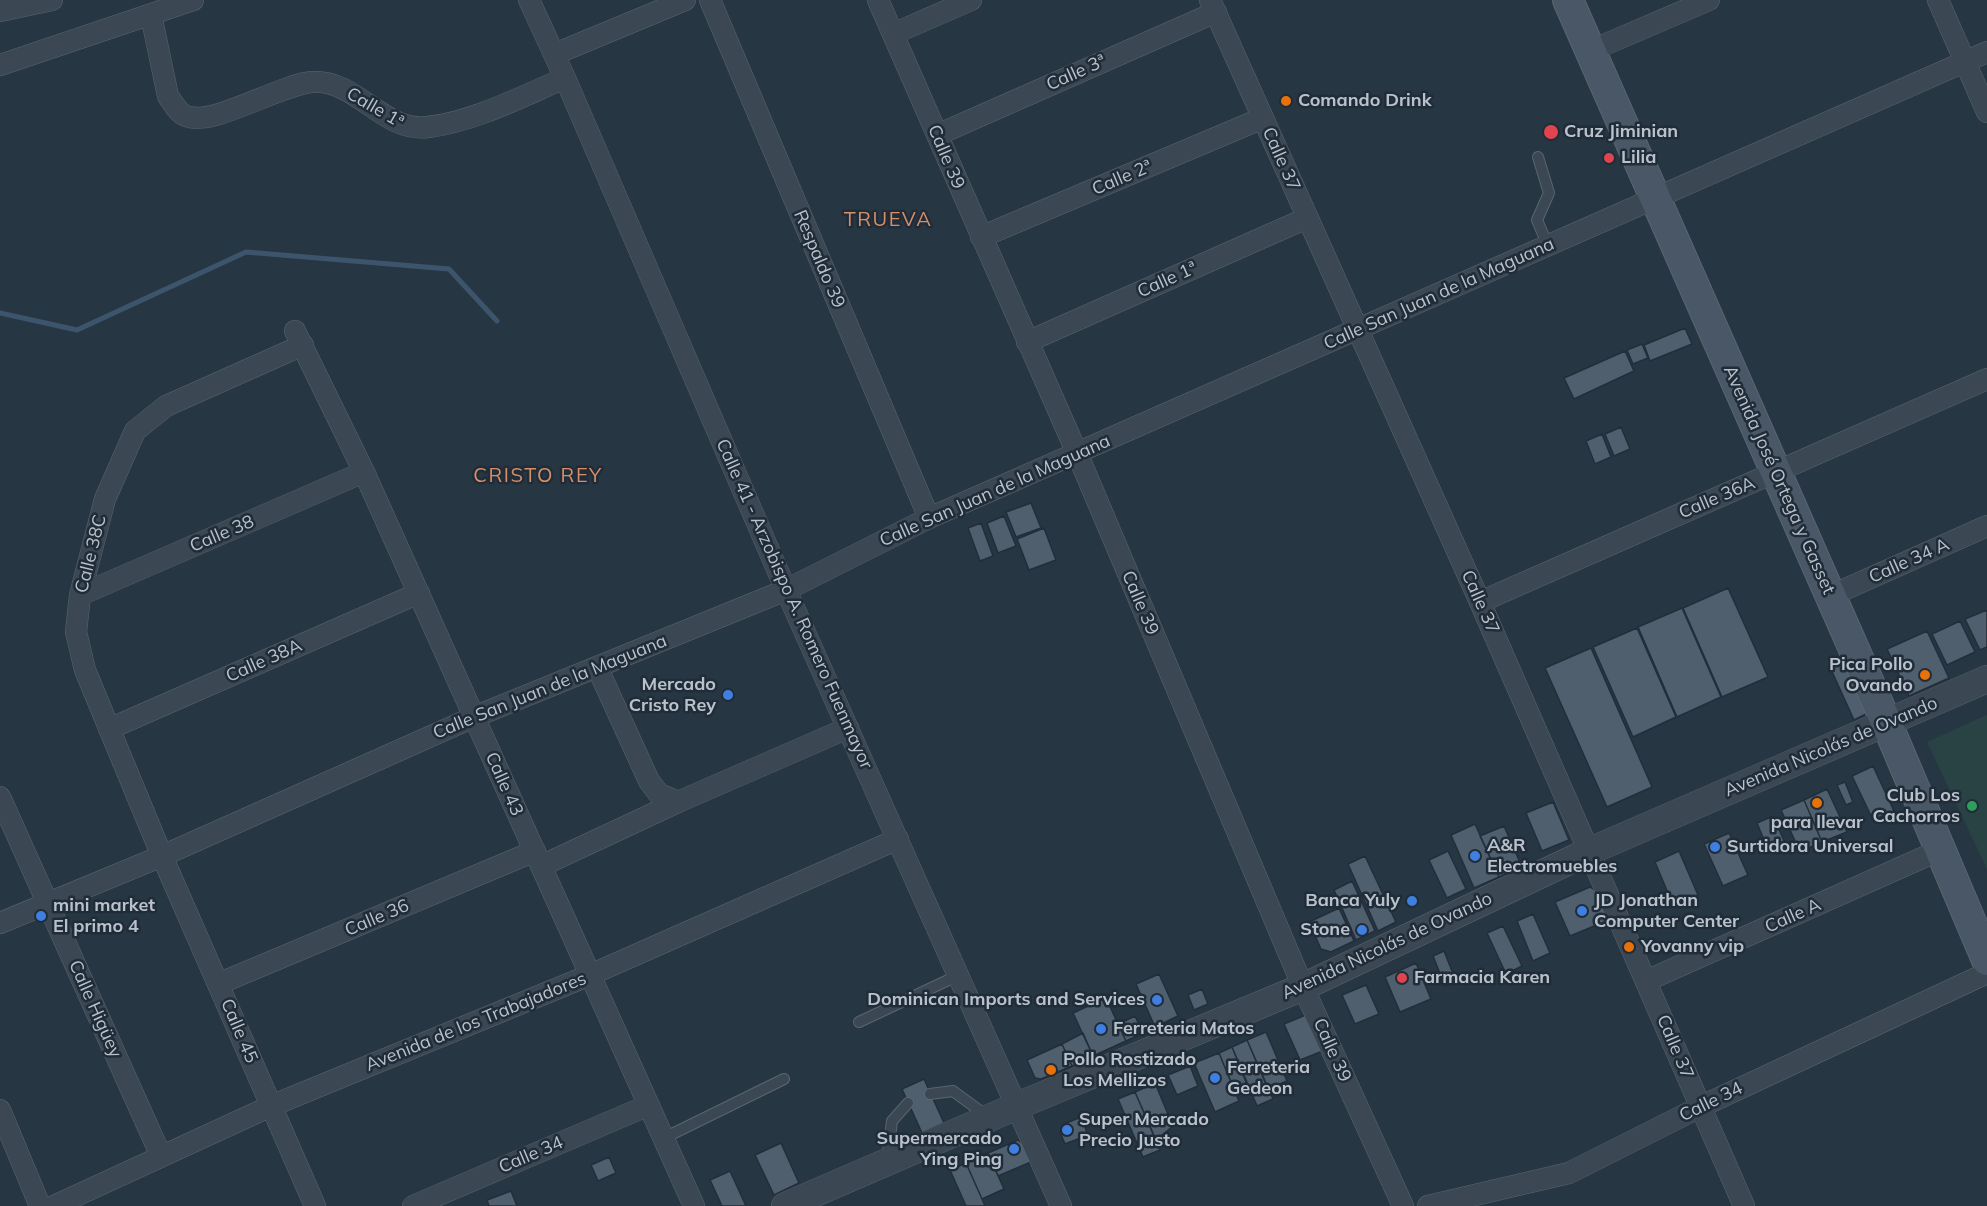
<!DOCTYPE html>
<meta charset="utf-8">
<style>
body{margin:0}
canvas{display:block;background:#273643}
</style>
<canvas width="1987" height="1206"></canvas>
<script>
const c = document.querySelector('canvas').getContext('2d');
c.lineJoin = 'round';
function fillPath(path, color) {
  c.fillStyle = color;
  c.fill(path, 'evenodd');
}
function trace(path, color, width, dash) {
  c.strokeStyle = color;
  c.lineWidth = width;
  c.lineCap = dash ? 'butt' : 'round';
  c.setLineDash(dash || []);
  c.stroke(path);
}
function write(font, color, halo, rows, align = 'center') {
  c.font = font + ' Mulish,sans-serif';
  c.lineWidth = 5;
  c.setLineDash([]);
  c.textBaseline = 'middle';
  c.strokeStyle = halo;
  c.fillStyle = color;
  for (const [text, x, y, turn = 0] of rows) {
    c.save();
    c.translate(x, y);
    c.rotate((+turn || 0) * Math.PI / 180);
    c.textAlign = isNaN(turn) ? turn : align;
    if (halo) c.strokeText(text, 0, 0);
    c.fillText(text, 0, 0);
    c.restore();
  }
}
const green = new Path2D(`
 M1987,715V869L1927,742Z`);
const stream = new Path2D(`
 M0,313L77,330L246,252L449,269L497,321`);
const building = new Path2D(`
 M1685,328L1692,344L1650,361L1644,345Z
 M1642,344L1648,358L1633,364L1627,350Z
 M1625,351L1634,371L1574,399L1564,378Z
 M1621,427L1630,449L1614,456L1605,434Z
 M1602,434L1611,457L1595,464L1586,441Z
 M1031,503L1041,528L1016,537L1006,512Z
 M1004,516L1016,546L998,553L987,523Z
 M981,523L993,556L980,561L968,528Z
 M1044,528L1056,560L1029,570L1017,539Z
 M1728,588L1768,677L1722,697L1683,608Z
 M1682,608L1721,697L1677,717L1638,627Z
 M1987,610V647L1980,650L1965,619Z
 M1960,621L1975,652L1947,665L1932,634Z
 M1637,628L1676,717L1633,737L1593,647Z
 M1927,631L1949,678L1909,696L1887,649Z
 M1591,648L1652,787L1607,807L1545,668Z
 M1846,658L1870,712L1854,720L1829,665Z
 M1873,766L1894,811L1873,820L1852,776Z
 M1845,782L1853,802L1846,805L1837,785Z
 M1827,789L1847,832L1822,842L1804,800Z
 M1804,800L1822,842L1800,852L1781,810Z
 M1553,802L1569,840L1542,851L1526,813Z
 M1773,816L1786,845L1769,852L1757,823Z
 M1475,824L1499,877L1474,888L1451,835Z
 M1504,826L1522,867L1499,877L1480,836Z
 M1729,833L1748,875L1723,886L1704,844Z
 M1448,851L1466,889L1447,898L1429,860Z
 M1679,851L1698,895L1673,905L1655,862Z
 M1365,856L1396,922L1378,931L1348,864Z
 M1352,881L1375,931L1356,940L1334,890Z
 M1590,887L1596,891L1609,920L1570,936L1555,902Z
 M1339,908L1354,941L1331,952L1321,949L1309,922Z
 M1533,914L1550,953L1533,961L1517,921Z
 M1503,926L1522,966L1506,974L1487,933Z
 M1444,951L1456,981L1445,986L1433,956Z
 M1416,963L1431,999L1400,1012L1385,977Z
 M1159,974L1178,1016L1155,1027L1136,984Z
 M1366,985L1379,1014L1355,1024L1342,995Z
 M1202,989L1208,1004L1194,1010L1188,995Z
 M1106,998L1126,1041L1093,1056L1073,1013Z
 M1308,1014L1328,1049L1300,1060L1284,1024Z
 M1135,1016L1143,1033L1126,1041L1118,1024Z
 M1266,1032L1287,1081L1268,1089L1247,1040Z
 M1083,1033L1093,1056L1072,1066L1062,1044Z
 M1247,1040L1273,1099L1257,1106L1232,1047Z
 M1062,1044L1072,1066L1041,1079L1035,1078L1027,1060Z
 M1232,1047L1248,1087L1235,1092L1219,1053Z
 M1219,1053L1239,1101L1215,1112L1194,1063Z
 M1190,1066L1198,1086L1177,1095L1168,1075Z
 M924,1079L944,1123L922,1133L902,1089Z
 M1155,1083L1173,1126L1156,1140L1135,1092Z
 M1135,1092L1160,1150L1143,1157L1118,1099Z
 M1081,1117L1088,1135L1065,1144L1060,1132L1064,1124Z
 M1018,1140L1023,1144L1031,1162L998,1176L988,1153Z
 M781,1143L799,1183L774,1195L755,1155Z
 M988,1153L1004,1189L982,1199L966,1163Z
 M609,1157L616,1173L598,1181L591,1165Z
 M966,1163L982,1199L985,1206H966L950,1170Z
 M730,1171L746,1206H722L710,1180Z
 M511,1191L517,1206H489L487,1200Z`);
const service = new Path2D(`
 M1538,157L1549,193L1537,220L1548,246
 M859,1022L959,975
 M930,1094L953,1091L987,1116
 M664,1138L784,1079
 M887,1159L892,1121L908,1103`);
const minor = new Path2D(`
 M529,0L565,78L786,590L1061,1206
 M710,0L929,518
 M878,0L1077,453L1303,987L1403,1206
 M1210,0L1480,602L1744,1206
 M1938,0L1987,112
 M0,11L52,0
 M151,15L168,96C173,103 178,113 186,116C213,127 278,85 312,82C357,79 383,133 428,127C473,122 523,96 565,78
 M893,34L971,0
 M1590,51L1709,0
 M555,54L685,0
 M0,65L193,0
 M937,135L1216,12
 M981,237L1263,118
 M295,331L364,472L694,1206
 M1027,342L1307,218
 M303,345L166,406L135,431L105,499L80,595L76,632L85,670L162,856L315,1206
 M80,595L364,472
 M1830,596L1987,526
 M1480,602L1987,379
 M597,667L649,781L659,794L678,802L848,728
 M109,729L419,593
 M0,797L161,1156
 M541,866L678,802
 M0,923L162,856L474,717L786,590L929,518L1987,52
 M1646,981L1940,850
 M218,984L535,851
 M0,1110L40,1206
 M54,1206L271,1106L590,975L898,839
 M413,1206L649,1105
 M1428,1206L1569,1173L1700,1107L1987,973`);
const tertiary = new Path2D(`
 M785,1206L1017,1106L1303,987L1590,851L1987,679`);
const secondary = new Path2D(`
 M1568,0L1887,724L1987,960`);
const markers = [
 [1286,101,6,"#e8710a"],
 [1551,132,8,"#e0444e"],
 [1609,158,6,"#e0444e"],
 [1925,675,6,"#e8710a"],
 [728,695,6,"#3f7fe0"],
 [1817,803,6,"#e8710a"],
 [1972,806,6,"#2e9e5b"],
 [1715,847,6,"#3f7fe0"],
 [1475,856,6,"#3f7fe0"],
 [1412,901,6,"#3f7fe0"],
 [1582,911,6,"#3f7fe0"],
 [41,916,6,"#3f7fe0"],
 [1362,930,6,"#3f7fe0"],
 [1629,947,6,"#e8710a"],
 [1402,978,6,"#e0444e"],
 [1157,1000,6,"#3f7fe0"],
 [1101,1029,6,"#3f7fe0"],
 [1051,1070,6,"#e8710a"],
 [1215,1078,6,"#3f7fe0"],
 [1067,1130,6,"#3f7fe0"],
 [1014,1149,6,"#3f7fe0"]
];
const streetNames = [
 ["Calle 3ª",1076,73,-24],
 ["Calle 1ª",375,108,30],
 ["Calle 39",946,157,67],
 ["Calle 37",1281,159,66],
 ["Calle 2ª",1122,178,-23],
 ["Respaldo 39",819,259,67],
 ["Calle 1ª",1167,280,-24],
 ["Calle San Juan de la Maguana",1439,294,-24],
 ["Avenida José Ortega y Gasset",1779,480,66],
 ["Calle San Juan de la Maguana",995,491,-24],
 ["Calle 36A",1717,498,-23],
 ["Calle 38",222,534,-23],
 ["Calle 38C",91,554,-76],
 ["Calle 34 A",1909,561,-24],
 ["Calle 37",1480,602,66],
 ["Calle 39",1140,603,67],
 ["Calle 41 - Arzobispo A. Romero Fuenmayor",794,604,66],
 ["Calle 38A",264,661,-24],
 ["Calle San Juan de la Maguana",550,687,-22],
 ["Avenida Nicolás de Ovando",1831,747,-23],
 ["Calle 43",504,784,66],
 ["Calle A",1793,916,-24],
 ["Calle 36",377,918,-23],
 ["Avenida Nicolás de Ovando",1387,946,-25],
 ["Calle Higüey",95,1009,66],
 ["Avenida de los Trabajadores",476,1022,-22],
 ["Calle 45",239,1031,67],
 ["Calle 37",1675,1047,67],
 ["Calle 39",1332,1050,66],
 ["Calle 34",1711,1102,-26],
 ["Calle 34",531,1155,-23]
];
const poiNames = [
 ["Comando Drink",1298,101],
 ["Cruz Jiminian",1564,132],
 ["Lilia",1621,158],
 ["Pica Pollo",1913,665,"right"],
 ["Ovando",1913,686,"right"],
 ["Mercado",716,685,"right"],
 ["Cristo Rey",716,706,"right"],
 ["Club Los",1960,796,"right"],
 ["Cachorros",1960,817,"right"],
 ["para llevar",1817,823,"center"],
 ["A&R",1487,846],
 ["Electromuebles",1487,867],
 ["Surtidora Universal",1727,847],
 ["Banca Yuly",1400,901,"right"],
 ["JD Jonathan",1594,901],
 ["Computer Center",1594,922],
 ["mini market",53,906],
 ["El primo 4",53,927],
 ["Stone",1350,930,"right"],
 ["Yovanny vip",1641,947],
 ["Farmacia Karen",1414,978],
 ["Dominican Imports and Services",1145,1000,"right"],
 ["Ferreteria Matos",1113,1029],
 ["Pollo Rostizado",1063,1060],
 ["Los Mellizos",1063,1081],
 ["Ferreteria",1227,1068],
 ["Gedeon",1227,1089],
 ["Super Mercado",1079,1120],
 ["Precio Justo",1079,1141],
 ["Supermercado",1002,1139,"right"],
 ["Ying Ping",1002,1160,"right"]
];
const neighbourhoodNames = [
 ["TRUEVA",888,220],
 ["CRISTO REY",538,476]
];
fillPath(green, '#294344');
trace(stream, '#3d556c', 5);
fillPath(building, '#505f6e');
trace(building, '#222e3a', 1.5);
trace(service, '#5a6570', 12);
trace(minor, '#5a6570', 22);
trace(tertiary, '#5a6570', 28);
trace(secondary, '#5a6570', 32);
trace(service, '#3b4753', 10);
trace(minor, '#3b4753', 21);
trace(tertiary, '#3b4753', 27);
trace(secondary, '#495766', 30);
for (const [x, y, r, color] of markers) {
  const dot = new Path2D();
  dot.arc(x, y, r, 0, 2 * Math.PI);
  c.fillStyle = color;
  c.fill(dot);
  trace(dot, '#202c38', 2);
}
write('18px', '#b9c2cc', '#202c38', streetNames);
write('bold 18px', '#b9c2cc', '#202c38', poiNames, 'left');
c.letterSpacing = '1.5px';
write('20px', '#d78f69', '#202c38', neighbourhoodNames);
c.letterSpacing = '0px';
</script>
